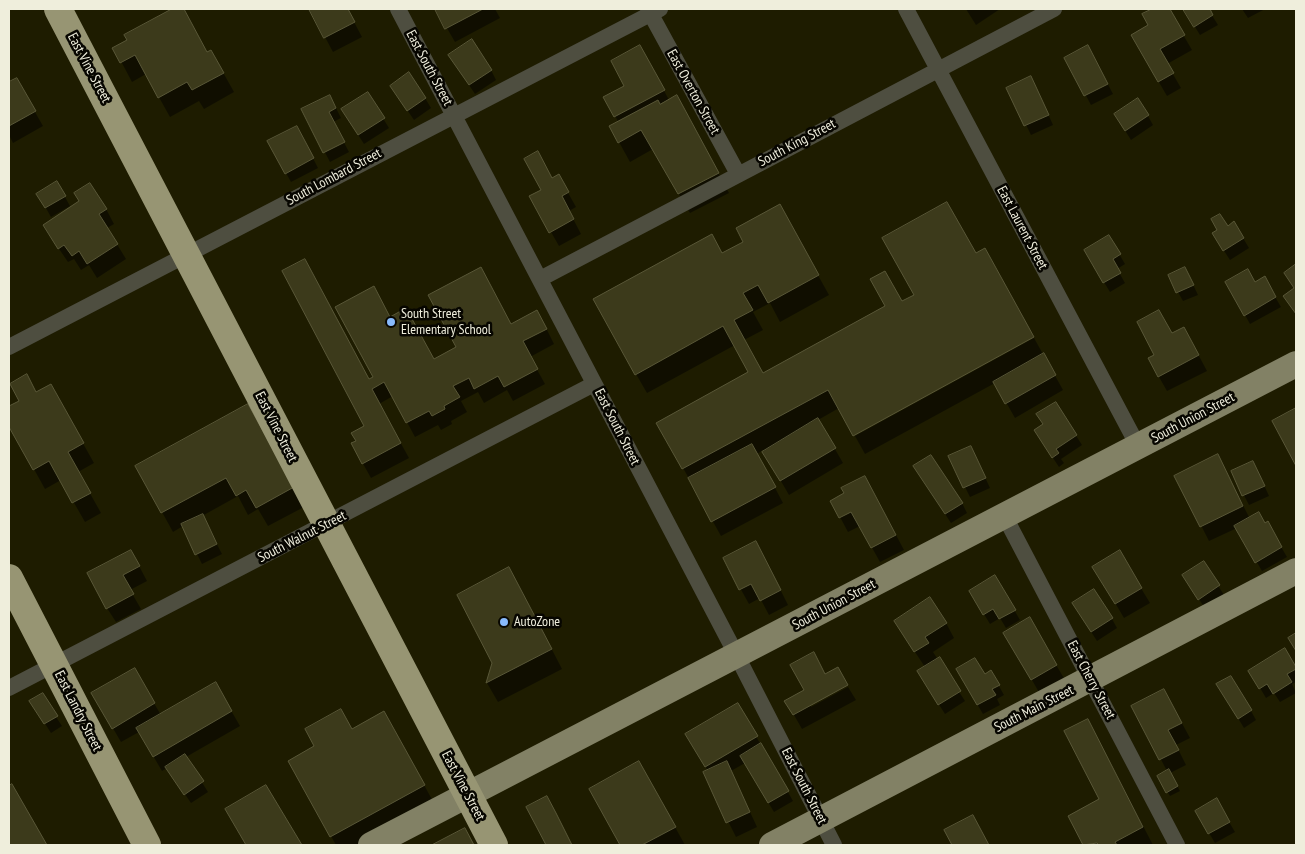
<!DOCTYPE html>
<style>
body{margin:0}
#map{position:relative;width:1305px;height:854px;overflow:hidden;background:#1e1c00;font-family:"PT Sans Narrow",sans-serif}
canvas{display:block}
.frame{position:absolute;inset:0;border:10px solid #efeedc;pointer-events:none}
</style>
<div id="map">
<canvas width="1305" height="854"></canvas>
<div class="frame"></div>
</div>
<script>
const c = document.querySelector('canvas').getContext('2d');
c.lineJoin = 'round';
function fillPath(path, color) {
  c.fillStyle = color;
  c.fill(path, 'evenodd');
}
function trace(path, color, width, dash) {
  c.strokeStyle = color;
  c.lineWidth = width;
  c.lineCap = dash ? 'butt' : 'round';
  c.setLineDash(dash || []);
  c.stroke(path);
}
function write(font, color, halo, rows, align = 'center') {
  c.font = font + ' "PT Sans Narrow",sans-serif';
  c.lineWidth = 5;
  c.setLineDash([]);
  c.textBaseline = 'middle';
  c.strokeStyle = halo;
  c.fillStyle = color;
  for (const [text, x, y, turn = 0] of rows) {
    c.save();
    c.translate(x, y);
    c.rotate((+turn || 0) * Math.PI / 180);
    c.textAlign = isNaN(turn) ? turn : align;
    if (halo) c.strokeText(text, 0, 0);
    c.fillText(text, 0, 0);
    c.restore();
  }
}
const shadow = new Path2D(`
 M175,9H183L207,53L211,51L234,92L204,109L199,101L170,117L146,74L132,82L114,48L128,40L126,36Z
 M310,9H347L362,37L333,52Z
 M436,9H495L500,18L455,42Z
 M966,9H1000L976,25Z
 M1154,9H1168L1192,50L1167,64L1181,88L1167,96L1132,36L1150,26L1144,15Z
 M1184,9H1208L1218,25L1200,35Z
 M1242,9H1265L1248,18Z
 M1093,56L1113,94L1091,105L1066,58Z
 M648,61L669,100L688,116L729,193L690,213L653,149L630,162L619,142V123L605,98L626,86Z
 M455,64L491,70L496,80L475,94Z
 M16,79L43,126L13,143L9,135V84Z
 M1036,87L1053,125L1031,135L1008,88Z
 M368,94L389,128L364,144L348,119Z
 M397,95L425,98L431,108L414,120Z
 M335,106L341,118L333,122L349,152L330,162L303,110Z
 M1148,116L1153,125L1131,140L1121,124Z
 M302,137L318,168L291,182L286,173Z
 M552,180L567,191L576,207L569,211L581,234L559,246L531,197L543,190Z
 M57,183L70,206L51,217L38,194Z
 M80,202L106,209L114,224L107,228L126,259L97,278L89,265L81,270L74,259L68,262L53,240Z
 M958,223L853,434L839,408L818,420L843,463L789,495L763,450L757,454L783,503L721,536L658,423L750,373L735,345L647,393L636,374L722,255L790,225L829,295L780,322L770,303L753,312L763,330L744,340L763,375L915,296Z
 M1227,227L1243,238L1249,248L1230,260L1219,243Z
 M1109,237L1125,264L1117,269L1125,283L1110,292L1085,251Z
 M1296,266V315L1285,296L1295,290L1285,273Z
 M1185,268L1198,295L1183,301L1178,292Z
 M1264,278L1281,307L1250,324L1227,282L1255,283Z
 M390,318L434,361L511,325L545,326L554,344L530,357L545,384L513,401L507,390L484,403L478,392L461,401L467,412L451,421L452,424L441,430L438,425L415,437L393,396L379,404L409,458L371,478L352,444L357,441L366,427L369,380L374,377Z
 M1172,335L1192,343L1207,371L1167,391L1159,377L1156,356Z
 M1034,338L1063,390L1015,418L995,383L865,454L855,436Z
 M50,385L94,463L78,472L101,513L85,522L61,480L45,489L9,424V408Z
 M1055,403L1082,445L1061,459L1064,463L1059,467L1041,440L1044,425Z
 M248,406L304,507L268,526L258,509L248,515L238,496L202,516L222,554L202,564L183,526L173,532L162,512Z
 M1296,409V463L1274,422Z
 M971,447L990,488L970,497L950,457Z
 M1225,470L1250,519L1265,524L1267,523L1287,557L1262,571L1237,528L1209,541L1176,476Z
 M1232,472H1258L1269,496L1249,505Z
 M920,476L962,503L967,513L951,523Z
 M873,492L904,550L880,562L860,526L848,532L840,517Z
 M131,551L147,581L130,590L141,609L116,622L107,608Z
 M1119,552L1150,603L1124,618L1094,567Z
 M764,557L788,605L769,615L760,598L749,604L724,559Z
 M1203,562L1224,595L1205,608L1189,585Z
 M995,577L1020,620L1006,628L1000,618L990,624L970,591Z
 M520,588L562,669L498,702L487,683Z
 M1079,613L1112,619L1117,628L1097,641Z
 M1029,619L1065,680L1040,694L1005,633Z
 M895,622L946,623L954,638L933,652L965,701L945,714L924,681L925,667Z
 M1285,650L1296,669V682L1292,684L1296,693L1280,702L1274,693L1266,698L1250,671Z
 M134,670L161,715L215,683L240,726L186,757L208,792L191,803L167,768L162,771L139,732L121,742L93,694Z
 M957,670L984,676L991,672L1004,695L997,699L1000,705L983,714Z
 M1218,685L1251,711L1256,720L1244,728Z
 M848,687L856,700L802,729L786,701L805,691L811,707Z
 M738,705L793,801L774,812L745,763L731,771L757,827L736,837L704,773L708,771L687,734Z
 M1172,705L1190,738L1176,745L1186,765L1170,773L1180,791L1170,796L1158,776L1167,771L1133,706Z
 M37,711L56,717L62,726L51,733Z
 M351,730L395,732L435,805L362,845H336L289,761Z
 M1098,740L1153,845H1085L1069,816L1101,800Z
 M650,782L685,845H622L591,790Z
 M12,785L46,845H9V787Z
 M266,786L301,845H247L226,809Z
 M1216,800L1235,832L1215,843L1196,811Z`);
const building = new Path2D(`
 M172,9H184L207,52L211,50L224,73L192,90L187,82L158,98L135,55L120,63L112,48L127,40L124,35Z
 M309,9H348L355,22L324,38Z
 M435,9H483L445,29Z
 M1152,9H1170L1185,35L1160,49L1174,73L1158,82L1131,35L1148,25L1142,14Z
 M1183,9H1210L1213,15L1194,27Z
 M472,39L492,70L469,85L448,55Z
 M640,45L665,90L614,117L603,97L624,86L611,61Z
 M1088,45L1108,84L1084,96L1064,58Z
 M409,72L426,98L407,111L390,86Z
 M1031,76L1049,115L1024,126L1006,88Z
 M17,78L36,111L9,126V82Z
 M368,92L385,118L358,135L341,109Z
 M330,95L336,108L329,112L345,142L323,153L301,109Z
 M677,95L719,173L678,194L641,130L618,143L609,126L658,100L660,104Z
 M1138,98L1149,115L1125,131L1114,114Z
 M297,126L314,158L285,174L267,141Z
 M538,151L552,178L559,174L569,192L562,196L574,219L549,233L529,196L541,190L524,159Z
 M57,181L66,196L45,208L36,194Z
 M90,183L107,209L99,214L118,244L87,264L79,251L72,256L64,245L58,249L43,225L79,201L74,193Z
 M947,202L976,253L985,248L1034,337L853,436L828,390L682,469L656,423L748,372L723,326L635,375L593,299L712,234L722,253L743,242L736,228L780,204L819,275L768,303L758,285L743,293L753,310L734,320L763,373L885,306L870,279L885,271L902,301L914,295L882,238Z
 M1220,214L1228,226L1234,221L1244,238L1223,251L1212,233L1217,230L1211,219Z
 M1109,235L1121,254L1113,259L1121,273L1103,283L1084,250Z
 M305,259L369,379L373,377L335,307L374,286L390,317L406,308L434,359L456,347L428,295L481,267L511,324L537,310L547,329L523,341L538,369L504,387L498,376L474,389L469,378L453,386L460,397L444,406L445,409L432,416L429,411L406,423L384,382L372,389L401,443L362,464L351,443L356,441L351,433L364,426L282,271Z
 M1296,264V314L1283,296L1294,288L1284,273Z
 M1185,267L1194,285L1176,293L1168,275Z
 M1248,269L1255,282L1265,276L1276,297L1244,316L1225,282Z
 M1159,310L1172,333L1184,327L1199,355L1158,377L1148,358L1154,355L1137,322Z
 M1044,353L1056,375L1005,404L993,382Z
 M27,374L36,392L51,384L84,443L68,452L91,493L72,503L49,461L33,470L9,427V406L19,401L10,384Z
 M1056,402L1077,435L1056,449L1059,453L1052,458L1034,430L1043,424L1036,414Z
 M248,404L294,487L256,508L246,490L236,496L226,478L161,513L135,466Z
 M1296,408V466L1272,421Z
 M818,418L836,448L780,481L762,452Z
 M752,444L776,487L711,522L688,478Z
 M971,446L986,478L963,488L948,456Z
 M1218,454L1243,506L1200,527L1174,476Z
 M931,455L963,503L945,514L913,466Z
 M1253,461L1265,486L1242,496L1231,471Z
 M865,476L896,535L871,548L851,512L839,518L830,501L844,493L841,488Z
 M1259,512L1265,523L1268,521L1282,547L1255,563L1234,526Z
 M203,514L217,544L195,555L181,524Z
 M756,541L781,590L760,601L751,584L739,590L723,558Z
 M131,550L140,566L123,575L134,594L106,609L87,573Z
 M1120,550L1142,588L1115,604L1092,567Z
 M1204,561L1220,585L1198,600L1182,575Z
 M509,567L552,649L486,683L492,663L457,595Z
 M995,575L1016,610L999,619L993,609L983,615L969,591Z
 M1094,589L1113,618L1091,632L1072,603Z
 M930,597L947,623L925,637L929,643L914,652L894,621Z
 M1030,617L1057,665L1031,680L1003,633Z
 M1296,633V651L1288,638Z
 M1285,648L1296,667V669L1287,674L1292,682L1273,694L1267,684L1259,689L1248,671Z
 M814,652L825,674L838,667L848,685L793,715L784,701L804,690L790,665Z
 M940,657L961,691L938,705L917,671Z
 M975,658L985,674L991,670L1000,685L992,689L996,695L977,705L956,669Z
 M135,668L155,703L112,729L91,693Z
 M1231,676L1252,710L1238,719L1216,684Z
 M216,682L232,711L153,757L136,728Z
 M1164,689L1182,723L1168,730L1179,750L1159,760L1131,706Z
 M43,693L58,716L44,724L29,701Z
 M738,703L758,736L705,767L685,734Z
 M341,709L352,729L384,711L425,785L330,837L288,761L314,746L305,729Z
 M1088,719L1143,827L1115,842L1117,845H1099L1097,843L1083,845L1068,816L1099,799L1064,731Z
 M761,743L789,791L768,803L740,756Z
 M185,754L204,781L184,795L165,767Z
 M639,761L676,827L642,845H620L589,789Z
 M727,761L750,812L726,823L703,772Z
 M1169,769L1178,786L1166,793L1157,776Z
 M12,784L47,845H9V786Z
 M266,785L302,845H246L225,809Z
 M547,796L556,813L572,845H546L535,824L526,807Z
 M1217,798L1230,822L1208,834L1195,811Z
 M973,815L989,845H952L944,830Z
 M465,828L474,845H432Z`);
const street = new Path2D(`
 M398,9L737,656L834,845
 M648,9L738,174
 M906,9L1138,446
 M540,279L1054,9
 M9,347L660,9
 M1004,515L1177,845
 M9,688L594,384`);
const primary = new Path2D(`
 M371,845L1296,364
 M772,845L1296,571`);
const highway = new Path2D(`
 M58,9L494,845
 M9,578L147,845`);
const markers = [
 [391,322,5,"#88bafc"],
 [504,622,5,"#88bafc"]
];
const streetNames = [
 ["East Vine Street",89,68,62],
 ["East South Street",429,68,62],
 ["East Overton Street",693,92,61],
 ["South King Street",797,143,-28],
 ["South Lombard Street",334,177,-28],
 ["East Laurent Street",1022,228,62],
 ["South Union Street",1193,418,-28],
 ["East Vine Street",276,427,63],
 ["East South Street",617,427,63],
 ["South Walnut Street",302,537,-27],
 ["South Union Street",834,605,-28],
 ["East Cherry Street",1091,680,62],
 ["South Main Street",1034,709,-27],
 ["East Landry Street",78,711,63],
 ["East Vine Street",463,786,62],
 ["East South Street",804,786,63]
];
const poiNames = [
 ["South Street",401,314],
 ["Elementary School",401,330],
 ["AutoZone",514,622]
];
fillPath(shadow, '#0007');
fillPath(building, '#3c3a1b');
trace(building, '#595737', 1);
trace(street, '#4e4e40', 16);
trace(primary, '#828165', 26);
trace(highway, '#979573', 28);
for (const [x, y, r, color] of markers) {
  const dot = new Path2D();
  dot.arc(x, y, r, 0, 2 * Math.PI);
  c.fillStyle = color;
  c.fill(dot);
  trace(dot, '#070600', 2);
}
write('14px', '#efeedc', '#070600', streetNames);
write('14px', '#efeedc', '#070600', poiNames, 'left');
</script>
